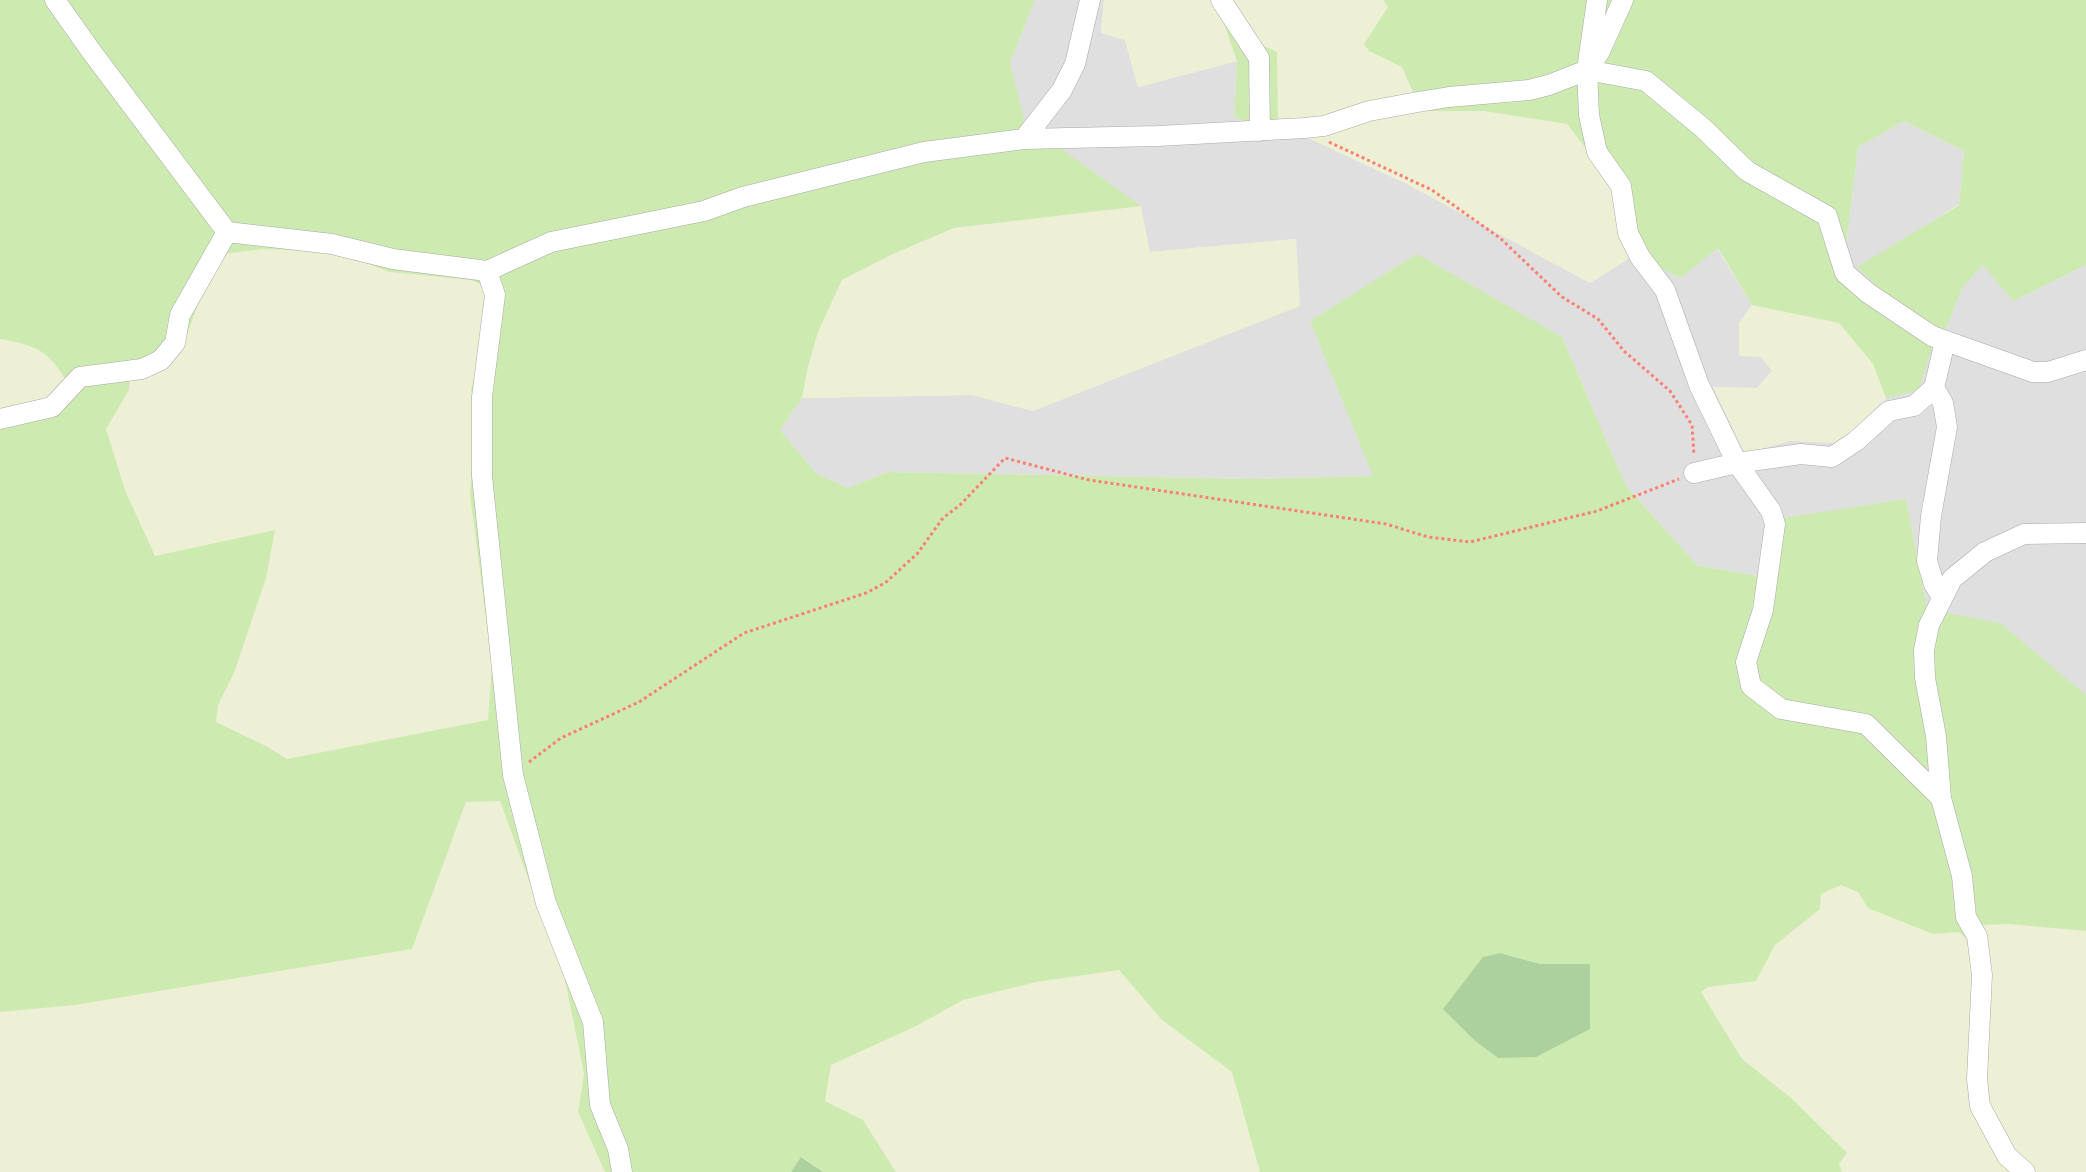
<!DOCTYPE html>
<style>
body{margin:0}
canvas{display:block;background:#f2efe9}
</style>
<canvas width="2086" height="1172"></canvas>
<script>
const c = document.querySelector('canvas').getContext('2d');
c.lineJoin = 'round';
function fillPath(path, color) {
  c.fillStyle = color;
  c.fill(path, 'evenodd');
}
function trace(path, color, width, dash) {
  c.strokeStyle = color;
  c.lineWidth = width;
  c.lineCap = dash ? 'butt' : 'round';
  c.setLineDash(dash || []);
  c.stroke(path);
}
const residential = new Path2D(`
 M1035,0H1104L1101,33L1125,40L1138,87L1237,61L1234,116L1304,136L1409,185L1590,283L1634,255L1681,278L1717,248L1752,305L1739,323L1772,371L1757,388L1713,387L1745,453L1790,441L1839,443L1886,398L1919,390L1842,279L1858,147L1904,121L1964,151L1959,204L1858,268L1889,298L1945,331L1962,288L1983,264L2013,301L2086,265V695L1927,609L1906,499L1846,509L1757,576L1697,565L1626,486L1562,337L1310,321L1374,476L1254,479L888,472L848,488L816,473L780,430L802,398L972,395L1033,411L1296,239L1150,252L1025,123L1010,63Z`);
const farmland = new Path2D(`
 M1104,0H1211L1224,24L1237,61L1138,87L1125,40L1101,33Z
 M1233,0H1383L1388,7L1364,45L1369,51L1402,67L1414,94L1302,121L1278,119L1277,52L1262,45Z
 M1416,111H1484L1567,124L1616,188L1634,255L1590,283L1409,185L1304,136Z
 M1141,206L1150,252L1296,239L1300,306L1033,411L972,395L802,398L808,367L818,332L842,280L893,254L954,228Z
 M263,249L336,252L471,280L483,285L486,299L492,665L488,720L287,759L266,746L216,722L218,705L234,673L266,578L274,530L155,556L125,490L106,429L129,390L130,377L184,343L197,307L224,254Z
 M1752,305L1839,323L1873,364L1886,398L1839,443L1790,441L1745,453L1713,387L1757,388L1772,371L1761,357L1739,356V323Z
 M0,339L30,344L56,363L65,379L47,401L0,413Z
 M501,801L565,980L584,1074L578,1112L605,1172H0V1012L75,1005L412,949L466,802Z
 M1841,885L1858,892L1933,934L1959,932L1982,925L2009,924L2086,931V1172H1842L1839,1164L1847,1153L1790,1097L1742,1059L1701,992L1708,987L1756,981L1775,945L1820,909L1821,894Z
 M1119,970L1162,1020L1232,1072L1260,1172H896L863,1120L825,1101L831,1065L916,1026L963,1000L1036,982Z`);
const grass = new Path2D(`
 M0,0H1035L1010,63L1025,123L1141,206L954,228L893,254L842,280L818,332L808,367L802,398L780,430L816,473L848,488L888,472L1254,479L1373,476L1310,321L1417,254L1562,337L1626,486L1697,565L1757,576L1783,518L1906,499L1927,609L2000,623L2086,695V931L2009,924L1982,925L1967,939L1959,932L1933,934L1868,908L1858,892L1841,885L1821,894L1820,909L1775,945L1756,981L1708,987L1701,992L1742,1059L1790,1097L1847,1153L1839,1164L1842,1172H1260L1232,1072L1162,1020L1119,970L1036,982L963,1000L916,1026L831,1065L825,1101L863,1120L896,1172H823L802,1157L791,1172H605L578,1112L584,1074L565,980L500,801L466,802L412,949L75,1005L0,1012V413L47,401L65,379C48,349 33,345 0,339ZM263,249L336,252L390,272L471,280L483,285L486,299L485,334L471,390L474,438L470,494L492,665L488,720L287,759L266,746L216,722L218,705L234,673L266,578L275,530L155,556L125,490L106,429L129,390L130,377L184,343L197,307L224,254ZM1500,953L1540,964L1589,965L1498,1058L1474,1040L1444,1009Z
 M1211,0H1233L1262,45L1277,52L1278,119L1302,121L1414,94L1402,67L1369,51L1364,44L1388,7L1383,0H2086V265L2013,301L1983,265L1962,288L1945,331L1889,298L1857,267L1959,205L1964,151L1904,121L1858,147L1842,279L1932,347L1919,390L1886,398L1873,364L1839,323L1752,305L1718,248L1681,278L1634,255L1616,187L1567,124L1484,111H1416L1280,136L1234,116L1237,61L1224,24Z`);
const forest = new Path2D(`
 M1500,953L1540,964H1590V1029L1536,1057L1498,1058L1474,1040L1443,1009L1483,957Z
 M801,1157L823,1172H791Z`);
const path = new Path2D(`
 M1329,142L1432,190L1500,238L1562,297L1598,319L1624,351L1670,391L1692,425L1694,455
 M529,762L561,738L639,702L744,633L866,593L885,583L917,554L943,518L960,505L1005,458L1089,480L1386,524L1428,537L1470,542L1597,511L1679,479`);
const minor = new Path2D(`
 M55,0L91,51L227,232
 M1221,0L1259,58L1260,131
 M1597,0L1587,70L1589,115L1597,152L1621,186L1628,233L1640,257L1665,290L1699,385L1737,463L1771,511L1775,524L1763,610L1746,662L1751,686L1781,709L1866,724L1941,798
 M1587,70L1646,81L1703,128L1747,171L1827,216L1845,273L1868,293L1932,336L2033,372H2048L2086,360
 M1024,139L1062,90L1075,64L1090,0
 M487,271L495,295L482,397V476L513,775L546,903L593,1022L600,1105L618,1149L622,1172
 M0,419L52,407L80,377L142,369L161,360L175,343L180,315L227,232L332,244L393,259L487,271L551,242L704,211L743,197L924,152L1024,139L1158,136L1304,128L1324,126L1369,111L1418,102L1449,97L1529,90L1549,85L1587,70L1599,53L1623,0
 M1694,473L1737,463L1801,454L1832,457L1856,441L1889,411L1914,406L1934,388
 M1942,597L1934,584L1927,561L1931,516L1947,427L1943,403L1934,388L1945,341
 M2025,1172L2007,1156L1980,1106L1977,1079L1982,975L1977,936L1966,917L1962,876L1941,798L1936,736L1925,678L1924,650L1929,625L1952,579L1985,552L2024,534L2086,533`);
fillPath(residential, '#e0dfdf');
fillPath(farmland, '#eef0d5');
fillPath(grass, '#cdebb0');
fillPath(forest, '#add19e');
trace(minor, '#a9a9a9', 21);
trace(path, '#fa8072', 3, [3, 3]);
trace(minor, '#fff', 20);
</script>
